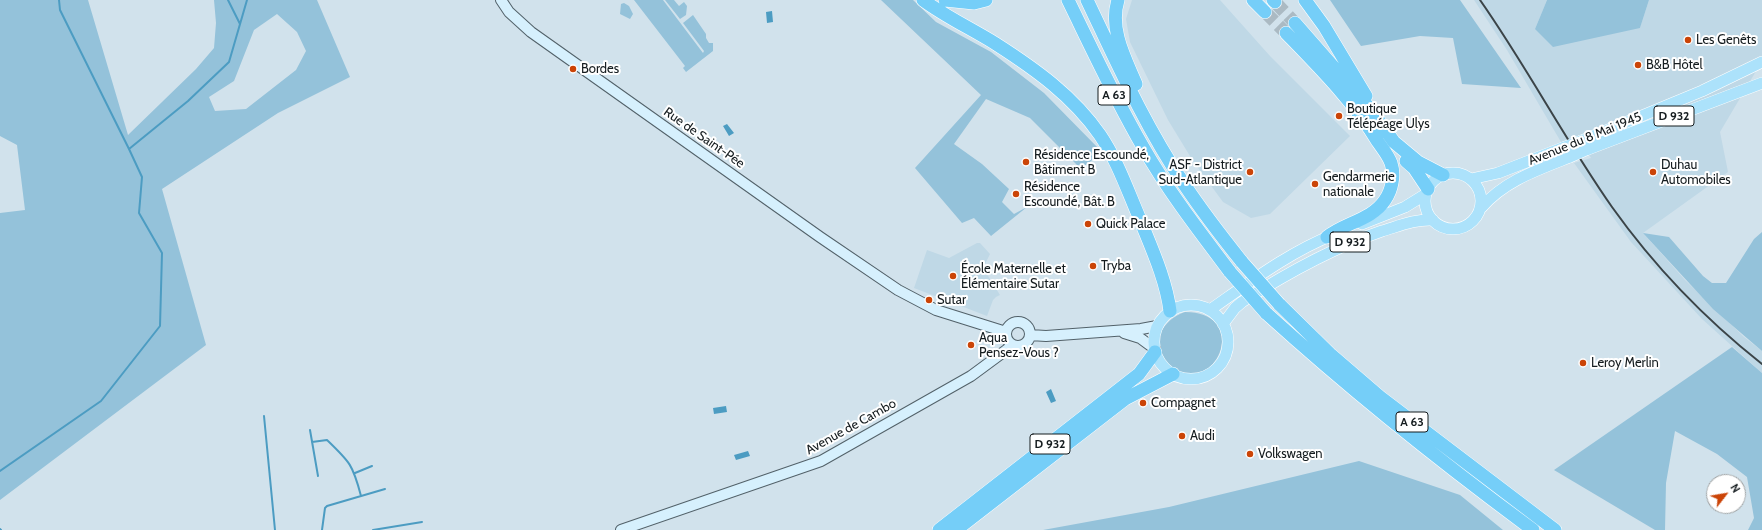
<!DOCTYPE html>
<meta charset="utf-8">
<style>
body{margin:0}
#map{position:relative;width:1762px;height:530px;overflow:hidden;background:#d1e2ec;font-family:Cabin,sans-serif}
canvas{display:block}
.north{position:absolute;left:1706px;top:474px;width:40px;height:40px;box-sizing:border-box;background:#fff;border:1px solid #a1a4a5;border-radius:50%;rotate:59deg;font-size:11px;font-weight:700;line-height:16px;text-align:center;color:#151c1f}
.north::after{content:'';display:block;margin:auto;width:14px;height:18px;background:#cb4407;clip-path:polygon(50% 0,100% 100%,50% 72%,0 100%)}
</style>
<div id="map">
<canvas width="1762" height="530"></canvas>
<div class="north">N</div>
</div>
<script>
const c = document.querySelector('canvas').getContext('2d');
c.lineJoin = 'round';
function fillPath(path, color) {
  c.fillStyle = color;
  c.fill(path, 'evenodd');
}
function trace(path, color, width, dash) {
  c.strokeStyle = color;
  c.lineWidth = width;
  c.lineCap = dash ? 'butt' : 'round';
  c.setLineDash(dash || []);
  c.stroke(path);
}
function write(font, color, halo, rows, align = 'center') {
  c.font = font + ' Cabin,sans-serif';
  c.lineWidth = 4;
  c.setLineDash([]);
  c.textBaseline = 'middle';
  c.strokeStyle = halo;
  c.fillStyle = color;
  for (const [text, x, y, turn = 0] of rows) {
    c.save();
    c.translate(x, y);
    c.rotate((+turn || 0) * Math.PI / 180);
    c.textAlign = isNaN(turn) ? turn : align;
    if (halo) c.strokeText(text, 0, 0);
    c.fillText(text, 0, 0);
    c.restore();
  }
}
const built = new Path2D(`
 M1132,0H1220L1270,56L1350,136L1270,214L1251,218L1223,202L1193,161L1168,120L1130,42L1126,19Z
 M1474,0H1547L1535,29L1640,28L1649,0H1762V61L1720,132L1728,172L1643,233L1685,280L1744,337L1762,351V373L1702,319L1631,242L1574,163L1591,158L1578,136L1561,142L1507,50Z
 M977,243H980L990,254L983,268L1000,295L996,297L993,300L987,316L914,288L927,250L949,258Z`);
const green = new Path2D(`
 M0,0H88L128,135L196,69L214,48L216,23L214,0H317L350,77L278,113L162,189L206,345L0,500V213L25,210L17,145L0,136ZM277,14L297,32L306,51L296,70L246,109L215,111L209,97L234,81L254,30Z
 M634,0H663L703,53L704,51L683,23L693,15L706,34V38L709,43H713V51L686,72L683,68L685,66Z
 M665,0H674L679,6L684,2L687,6L686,15L680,19Z
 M881,0H913L936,22L991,52L1044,93L1102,152L1081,169L1030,118L986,99L954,144L982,164L1009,189L1002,202L1014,214L1027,207L991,236L974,218L962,223L915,168L981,95Z
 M1330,0H1460L1521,88L1462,84L1453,38L1420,36L1361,46Z
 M1547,0H1649L1640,28L1553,47L1535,29Z
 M624,3L629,6L633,14L630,19L620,14L621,4Z
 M1762,232V351L1713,309L1643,233L1669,237L1703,276L1712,283H1726L1754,239Z
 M1185,312C1258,313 1208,408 1167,364C1148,344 1163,319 1185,312Z
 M1732,347L1762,373V530H1748L1754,518L1747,477L1717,454L1675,431L1666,483L1665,530H1655L1554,470Z
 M1359,461L1460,495L1503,530H1043L1169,507Z`);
const water = new Path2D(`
 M772,11L773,22L767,23L766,12Z
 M727,124L734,133L729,136L723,126Z
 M1051,389L1056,401L1051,403L1046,392Z
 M726,406L727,412L714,414L713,408Z
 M748,451L750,456L736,460L734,455Z`);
const stream = new Path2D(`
 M59,0L60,10L129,149
 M228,0L240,24
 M264,416L275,530
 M310,430L318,476
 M312,442L327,440C350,462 353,465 361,496
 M0,471L101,401L160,326L162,253L139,213L142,177L129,149L188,101L229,62L247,0
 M355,473L372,466
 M0,529L1,530
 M322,530L325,508L327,506L385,489
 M373,530L422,522`);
const highwayTunnel = new Path2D(`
 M1275,2L1295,23
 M1265,12L1286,33`);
const secondary = new Path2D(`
 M501,0L509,12L531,32L820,237L898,290L936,310L1006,332
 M1006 334a12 12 0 1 1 24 0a12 12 0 1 1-24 0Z
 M1124,333L1140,338L1155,349
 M1030,335L1046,336L1141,329L1157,326
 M621,530L821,461L971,376L1013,345`);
const primary = new Path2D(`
 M1581,141L1702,91L1762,62
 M1586,150L1762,83
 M1425 201a28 28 0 1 1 56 0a28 28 0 1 1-56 0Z
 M1471,179L1498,173L1565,147
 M1481,208C1504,181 1537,170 1570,157
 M1362,224L1405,207L1426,194
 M1154 342a37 37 0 1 1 74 0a37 37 0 1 1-74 0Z
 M1210,310C1250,282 1289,252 1335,234
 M1223,324L1235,308L1242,302C1287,273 1332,248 1382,231C1399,226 1415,219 1433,220`);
const highway = new Path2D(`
 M923,0C946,17 972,29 996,44C1035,69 1073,96 1100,135C1117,160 1127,189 1139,217C1151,247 1166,279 1170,311
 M945,0L974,3L986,0
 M1068,0C1092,49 1115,99 1143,147C1168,191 1199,231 1230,272
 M1087,0C1117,63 1145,126 1184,184C1202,211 1222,237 1242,262
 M1118,0C1109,29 1125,58 1136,84
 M1253,0L1265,12
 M1273,0L1275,2
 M1305,0L1324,26L1366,96
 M1295,23L1372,111L1394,142L1418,162L1443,175
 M1286,33C1319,67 1353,101 1378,142C1382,148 1388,155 1391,163C1395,175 1392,190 1385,200C1372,220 1344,223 1327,237
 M1406,161L1414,168L1428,189
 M1279,304L1330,354L1380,397L1555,530
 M1266,313C1351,390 1441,462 1533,530
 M939,530L1139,374L1155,352
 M956,530L1125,399L1173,374`);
const rail = new Path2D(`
 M1480,0C1527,67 1565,140 1612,207C1654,266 1705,319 1762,364`);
const primaryBridge = new Path2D(`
 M1565,147L1581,141
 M1570,157L1586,150`);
const highwayBridge = new Path2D(`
 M1242,262L1279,304
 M1230,272L1266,313`);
const markers = [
 [1688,40,4,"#cb4407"],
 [1638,65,4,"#cb4407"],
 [573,69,4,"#cb4407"],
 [1339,116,4,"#cb4407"],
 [1026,162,4,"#cb4407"],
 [1250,172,4,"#cb4407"],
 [1653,172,4,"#cb4407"],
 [1315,184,4,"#cb4407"],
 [1016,194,4,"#cb4407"],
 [1088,224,4,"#cb4407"],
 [1093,266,4,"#cb4407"],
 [953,276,4,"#cb4407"],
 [929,300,4,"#cb4407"],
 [971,345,4,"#cb4407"],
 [1583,363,4,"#cb4407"],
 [1143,403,4,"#cb4407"],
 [1182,436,4,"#cb4407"],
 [1250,454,4,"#cb4407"]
];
const shields = [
 [1114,95,32],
 [1674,116,40],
 [1350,242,40],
 [1412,422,32],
 [1050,444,40]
];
const shieldNames = [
 ["A 63",1114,95],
 ["D 932",1674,116],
 ["D 932",1350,242],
 ["A 63",1412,422],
 ["D 932",1050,444]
];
const poiNames = [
 ["Les Genêts",1696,40],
 ["B&B Hôtel",1646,65],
 ["Bordes",581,69],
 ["Boutique",1347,109],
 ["Télépéage Ulys",1347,124],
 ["Résidence Escoundé,",1034,155],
 ["Bâtiment B",1034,170],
 ["ASF - District",1242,165,"right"],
 ["Sud-Atlantique",1242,180,"right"],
 ["Duhau",1661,165],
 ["Automobiles",1661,180],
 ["Gendarmerie",1323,177],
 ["nationale",1323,192],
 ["Résidence",1024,187],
 ["Escoundé, Bât. B",1024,202],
 ["Quick Palace",1096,224],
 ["Tryba",1101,266],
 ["École Maternelle et",961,269],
 ["Élémentaire Sutar",961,284],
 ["Sutar",937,300],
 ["Aqua",979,338],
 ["Pensez-Vous ?",979,353],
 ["Leroy Merlin",1591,363],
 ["Compagnet",1151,403],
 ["Audi",1190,436],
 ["Volkswagen",1258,454]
];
const streetNames = [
 ["Rue de Saint-Pée",704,138,35],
 ["Avenue du 8 Mai 1945",1585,139,-22],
 ["Avenue de Cambo",851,427,-29]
];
fillPath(built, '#bfd8e6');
fillPath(green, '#94c2da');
fillPath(water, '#4c9cc2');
trace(stream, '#4c9cc2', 2);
trace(highwayTunnel, '#abbac3', 13, [13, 6]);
trace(secondary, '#526169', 12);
trace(primary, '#fff', 12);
trace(highway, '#fff', 14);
trace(secondary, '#d6f0fd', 10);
trace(primary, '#ace2fb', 11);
trace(highway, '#75cef8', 13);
trace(rail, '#3b4448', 2);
trace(primaryBridge, '#fff', 12, []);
trace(highwayBridge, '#fff', 14, []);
trace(primaryBridge, '#ace2fb', 11);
trace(highwayBridge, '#75cef8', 13);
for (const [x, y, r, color] of markers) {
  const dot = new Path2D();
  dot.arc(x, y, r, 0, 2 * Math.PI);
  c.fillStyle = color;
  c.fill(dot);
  trace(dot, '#fff', 1.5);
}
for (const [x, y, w] of shields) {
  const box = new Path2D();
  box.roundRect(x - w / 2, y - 10, w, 20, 3);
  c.fillStyle = '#fff';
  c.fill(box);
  trace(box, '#151c1f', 1);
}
write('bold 12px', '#151c1f', null, shieldNames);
write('13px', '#151c1f', '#fff', poiNames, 'left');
write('13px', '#151c1f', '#fff', streetNames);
</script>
